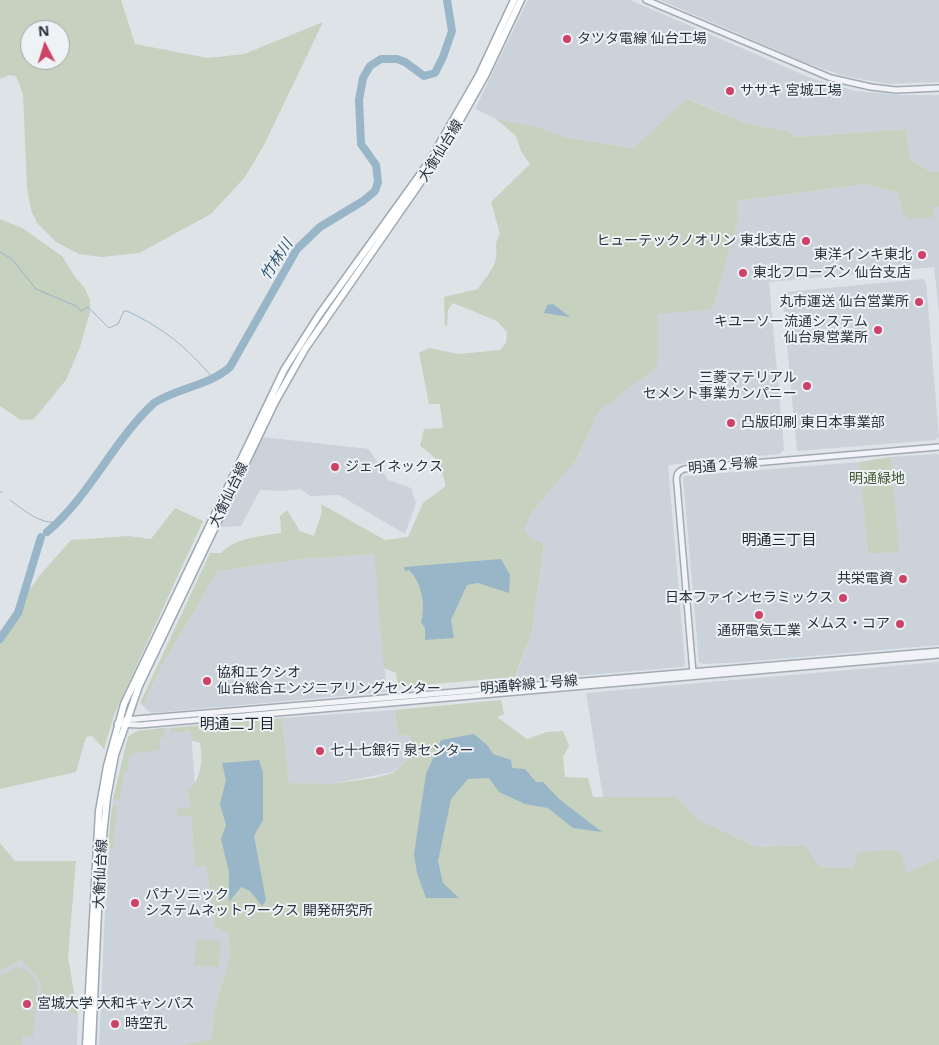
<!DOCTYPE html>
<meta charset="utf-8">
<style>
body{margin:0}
#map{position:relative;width:939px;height:1045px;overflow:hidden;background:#dee3e8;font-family:"Noto Sans",sans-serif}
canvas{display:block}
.north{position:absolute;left:20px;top:20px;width:50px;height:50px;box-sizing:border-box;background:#eef2f5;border:1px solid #9ea6ac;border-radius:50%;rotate:355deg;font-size:14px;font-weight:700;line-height:20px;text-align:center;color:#27333e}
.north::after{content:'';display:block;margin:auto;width:18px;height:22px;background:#cd4368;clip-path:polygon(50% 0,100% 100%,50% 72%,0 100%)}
</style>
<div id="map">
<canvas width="939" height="1045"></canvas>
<div class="north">N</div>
</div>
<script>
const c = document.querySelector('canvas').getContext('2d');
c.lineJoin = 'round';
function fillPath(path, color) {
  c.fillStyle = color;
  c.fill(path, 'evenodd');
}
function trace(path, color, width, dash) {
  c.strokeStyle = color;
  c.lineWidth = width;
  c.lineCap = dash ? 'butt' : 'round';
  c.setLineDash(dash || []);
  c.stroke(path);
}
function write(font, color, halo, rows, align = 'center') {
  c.font = font + ' "Noto Sans","Noto Sans JP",sans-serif';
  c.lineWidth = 4;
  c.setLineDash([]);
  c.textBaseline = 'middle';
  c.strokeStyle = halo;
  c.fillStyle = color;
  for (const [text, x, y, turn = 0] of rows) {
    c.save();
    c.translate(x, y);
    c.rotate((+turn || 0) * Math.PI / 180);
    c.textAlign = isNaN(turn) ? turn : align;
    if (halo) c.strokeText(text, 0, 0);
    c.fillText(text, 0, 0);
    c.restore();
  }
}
const built = new Path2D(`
 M528,0H630L811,78L855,91L901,95H939V172H931L910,159L904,129L795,137L789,131L748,124L688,99L633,148L568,138L535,126L496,119L475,109Z
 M660,0H939V82L889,84L844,76L809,64Z
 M865,184L898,193L902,211L934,216L933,207H939V312L934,267L769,282L784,450L779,454L668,465L685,664L683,667L514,681L532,631L544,545L530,538L523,530L532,513L576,460L599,411L656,368V314L712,310L738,220L737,201Z
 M923,279L926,282L939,437L935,440L797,451L782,294L785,292Z
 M263,437L369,449L388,480L411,488L416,503L405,534L339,495L310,496L300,489L281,491L260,490L241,526L220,527Z
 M937,454L939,455V645L743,662L703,664L699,662L683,478L685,476L859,462L868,554L898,552L891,457Z
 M374,554L387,692L151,713L140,703H144L161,667L218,571L303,559Z
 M939,662V858L906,873L854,868L818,867L805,845L757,847L697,819L676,797H603L586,693Z
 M395,710L398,734L411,737V756L393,772L330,784L289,783L282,718Z
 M164,728H170L171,733L191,731L195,785L190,799L191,808L177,816L191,815L195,867L206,866L215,927L228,933L230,956L215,1008L211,1039L181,1045H99L108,847L113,799L128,737L137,731Z
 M21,960L39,979L58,1007L78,1016L77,1045H0V971Z`);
const green = new Path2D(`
 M0,0H121L135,44L208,58L244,54L323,22L264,145L245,177L211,214L139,253L102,257L79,254L56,242L37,223L31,210L27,188L23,94L16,76L9,75L0,79ZM30,30H60V60H30Z
 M687,99L748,124L789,131L795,137L905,129L910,159L931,172H939V207H933L934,217L908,219L902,211L898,193L865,184L737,201L738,220L712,310L657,314L658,357L656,368L599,411L576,460L532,513L524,529L530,538L544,544L532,631L515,677L398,687L396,673L384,668L374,554L303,559L218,571L161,667L144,703H140L210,553H221C235,538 261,536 281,533L280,516L287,510L300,531L314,536L322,512L321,504L385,540L408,537L423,503L446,486C441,467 437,456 420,446L424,429L443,428L440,404H429L419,353L429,348L459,354L500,350L506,343L507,332L497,321L453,303L448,310L447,326H445L444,297L478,289C484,279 495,269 496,257C498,246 493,246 500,234L491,202L530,164L521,151L516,136L496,119L535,126L568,138L633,148Z
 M0,219L22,228L62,256L75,277L84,287L90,300V312L80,347L66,380L34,419L21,420L0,406Z
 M891,457L899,552L868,554L859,462Z
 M175,508L203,521L114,715L104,749L92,736L86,737L76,772L0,789V631L40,575L71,540L128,536L151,539Z
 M501,700L504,714L497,717L527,739L547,732L563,731L569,746L563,757L565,777L588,778L593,797H676L697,819L757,847L805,845L819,867L853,868L858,852L891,850L901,852L906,873L939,858V1045H181L211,1039L215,1008L230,956L228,933L215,927L206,866L195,867L191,816H177V809L191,808L188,791C201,780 203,760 200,743L191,740V731L171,733L170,728L282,718L289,783L330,784L374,778L393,773L411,756V737L398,734L395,710Z
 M164,728L165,737L159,738L160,750L132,753V756L129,757L128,771H125L119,800L113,799L128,737L137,731Z
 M112,806H117L113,848L108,847Z
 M0,843L15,861H76L68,957L78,1016L58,1007L42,994L39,979L21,960L0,971Z
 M196,939L220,941L219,967L195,966Z
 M16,967L28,971L37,982L36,1009H23L35,1011L33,1037L22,1036V1045H0V976Z`);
const water = new Path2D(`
 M553,304L570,317L544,313L547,305Z
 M501,559L510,575L509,593L478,583L467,585L451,620L454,638L425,640V628L421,622C426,606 422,583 409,570L405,571L404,567Z
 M474,734L487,745L493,754L511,760L512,768L525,769L536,782H543L559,799L602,832L573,828L548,808L525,804L499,792L489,778L468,779L451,799L438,861L443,883L459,898H426L417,873L414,854L426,774L441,740Z
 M259,760L263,772V820L254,836L266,900L262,906L250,891L241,887L229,902V872L221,839L226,825L220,804L226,780L222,763Z`);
const stream = new Path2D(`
 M0,252L12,259L36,289L76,306L81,311L88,307L109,328L118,324L124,311H127C165,329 186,347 213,378
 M0,491L2,493
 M10,500C24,510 40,525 59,522`);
const river = new Path2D(`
 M47,532C90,496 113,441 154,403C177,388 209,386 230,367L297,249L320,227L363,201L375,191L378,182L376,165L361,144L359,100L363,78L370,66L381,59H397L405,62L424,76L435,73L443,57L452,31L447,0
 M0,639L18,613L41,537`);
const minor = new Path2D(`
 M646,0L831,78L871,87L896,90L939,88
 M693,673L677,484C676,477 676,472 684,469L939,447
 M124,720L939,651
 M117,724L140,725L939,655`);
const major = new Path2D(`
 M86,1045L99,811L107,766L124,704L284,370L319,315L429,162L479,75L514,0
 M92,1045L100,865L107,798L115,755L139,686L275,402L305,349L445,147L486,74L521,0`);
const markers = [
 [567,39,5,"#cd4368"],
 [730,91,5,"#cd4368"],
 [806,241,5,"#cd4368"],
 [922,255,5,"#cd4368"],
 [743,273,5,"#cd4368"],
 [919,302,5,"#cd4368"],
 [878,330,5,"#cd4368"],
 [807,386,5,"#cd4368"],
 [731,423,5,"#cd4368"],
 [335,467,5,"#cd4368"],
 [903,579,5,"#cd4368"],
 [843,598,5,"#cd4368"],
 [759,615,5,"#cd4368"],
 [900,624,5,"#cd4368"],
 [207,681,5,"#cd4368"],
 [320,751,5,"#cd4368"],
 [135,903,5,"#cd4368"],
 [27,1004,5,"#cd4368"],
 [115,1024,5,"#cd4368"]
];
const poiNames = [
 ["タツタ電線 仙台工場",577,39],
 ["ササキ 宮城工場",740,91],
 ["ヒューテックノオリン 東北支店",796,241,"right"],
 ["東洋インキ東北",912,255,"right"],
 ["東北フローズン 仙台支店",753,273],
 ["丸市運送 仙台営業所",909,302,"right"],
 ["キユーソー流通システム",868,322,"right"],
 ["仙台泉営業所",868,338,"right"],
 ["三菱マテリアル",797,378,"right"],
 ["セメント事業カンパニー",797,394,"right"],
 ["凸版印刷 東日本事業部",741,423],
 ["ジェイネックス",345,467],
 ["共栄電資",893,579,"right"],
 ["日本ファインセラミックス",833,598,"right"],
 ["メムス・コア",890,624,"right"],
 ["通研電気工業",759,631,"center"],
 ["協和エクシオ",217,673],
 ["仙台総合エンジニアリングセンター",217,689],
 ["七十七銀行 泉センター",330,751],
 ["パナソニック",145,895],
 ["システムネットワークス 開発研究所",145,911],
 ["宮城大学 大和キャンパス",37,1004],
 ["時空孔",125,1024]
];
const streetNames = [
 ["大衡仙台線",441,151,-58],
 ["明通２号線",723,466,-5],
 ["大衡仙台線",229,495,-64],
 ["明通幹線１号線",529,685,-5],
 ["大衡仙台線",101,874,-87]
];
const parkNames = [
 ["明通緑地",877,479]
];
const waterNames = [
 ["竹林川",277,260,-57]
];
const neighbourhoodNames = [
 ["明通三丁目",779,541],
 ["明通二丁目",237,725]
];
fillPath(built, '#ccd2da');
fillPath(green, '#c6d2bf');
fillPath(water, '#99b5c8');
trace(stream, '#99b5c8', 1);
trace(river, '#99b5c8', 8);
trace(minor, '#a3abb2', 8);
trace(major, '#9ea9b3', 9);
trace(minor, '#f1f3f6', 5);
trace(major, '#fff', 6);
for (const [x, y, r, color] of markers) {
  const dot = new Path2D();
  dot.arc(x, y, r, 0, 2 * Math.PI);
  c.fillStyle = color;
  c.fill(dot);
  trace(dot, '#eef2f5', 2);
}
write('14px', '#27333e', '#eef2f5', poiNames, 'left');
write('14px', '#27333e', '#eef2f5', streetNames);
write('14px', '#405a35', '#eef2f5', parkNames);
write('italic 15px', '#325672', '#eef2f5', waterNames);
write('15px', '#1a242f', '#eef2f5', neighbourhoodNames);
</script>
